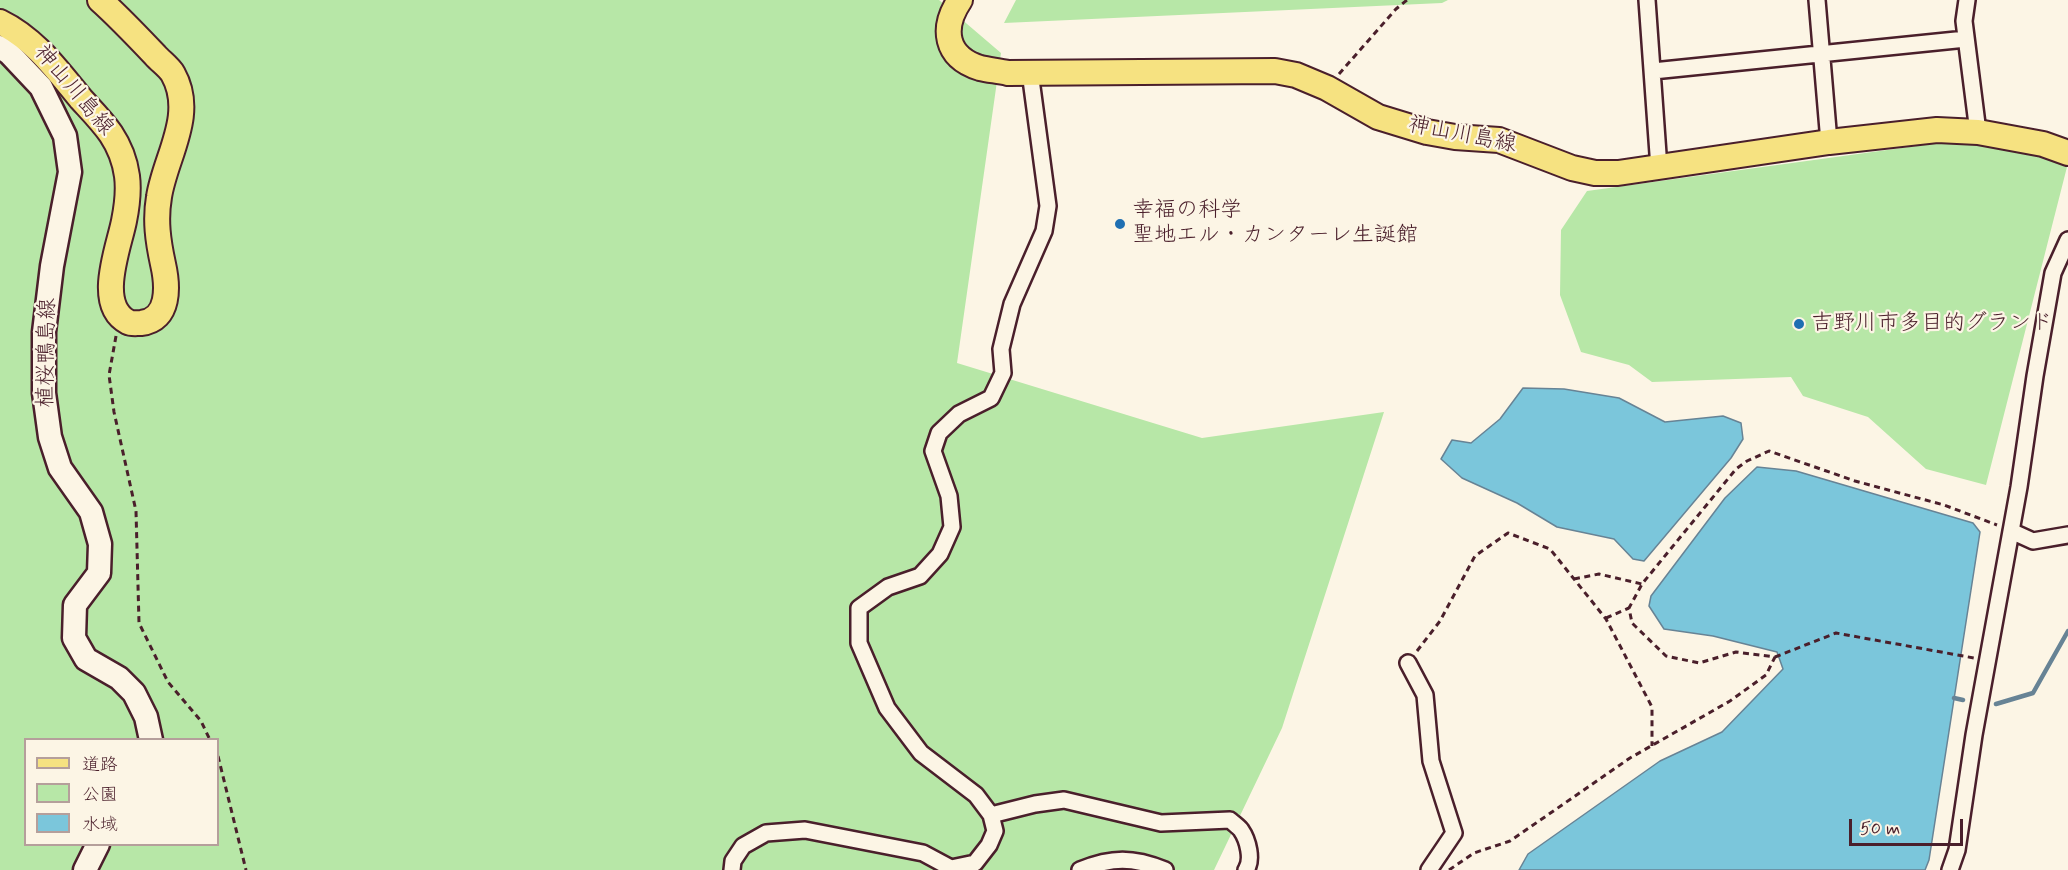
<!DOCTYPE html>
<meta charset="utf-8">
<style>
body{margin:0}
#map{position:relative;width:2068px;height:870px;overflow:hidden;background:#fcf5e5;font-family:Mynerve,"Klee One",sans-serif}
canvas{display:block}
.legend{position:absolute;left:24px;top:738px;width:195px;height:108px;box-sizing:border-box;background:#fcf5e5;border:2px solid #b59f9b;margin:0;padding:8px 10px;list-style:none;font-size:18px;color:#4a1f2b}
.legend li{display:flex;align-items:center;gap:12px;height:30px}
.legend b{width:30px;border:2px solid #b59f9b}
.scale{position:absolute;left:1849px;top:819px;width:114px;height:27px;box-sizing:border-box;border:3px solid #4a1f2b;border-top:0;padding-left:8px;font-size:18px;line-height:21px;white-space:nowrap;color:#4a1f2b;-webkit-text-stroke:4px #fcf5e5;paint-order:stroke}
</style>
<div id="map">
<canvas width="2068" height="870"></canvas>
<ul class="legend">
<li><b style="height:8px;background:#f6e281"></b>道路</li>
<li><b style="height:16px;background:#b7e7a7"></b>公園</li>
<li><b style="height:16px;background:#7bc6db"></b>水域</li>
</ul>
<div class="scale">50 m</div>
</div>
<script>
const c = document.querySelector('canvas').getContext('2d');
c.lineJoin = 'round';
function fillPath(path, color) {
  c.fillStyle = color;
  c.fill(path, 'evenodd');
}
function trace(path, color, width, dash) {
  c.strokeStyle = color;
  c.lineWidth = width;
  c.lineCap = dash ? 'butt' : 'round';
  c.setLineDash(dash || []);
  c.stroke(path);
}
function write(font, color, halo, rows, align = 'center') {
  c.font = font + ' Mynerve,"Klee One",sans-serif';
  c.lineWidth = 4.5;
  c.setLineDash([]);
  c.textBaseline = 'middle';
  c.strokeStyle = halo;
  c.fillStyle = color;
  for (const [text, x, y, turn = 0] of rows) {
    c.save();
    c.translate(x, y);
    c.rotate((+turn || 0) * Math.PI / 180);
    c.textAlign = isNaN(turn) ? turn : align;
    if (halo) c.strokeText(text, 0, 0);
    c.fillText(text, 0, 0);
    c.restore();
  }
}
const green = new Path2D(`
 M0,0H939L1001,53L957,363L1202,438L1384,412L1282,728L1214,870H0ZM26,740H218V844H26Z
 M1016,0H1448L1442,3L1004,23Z
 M1953,141L2014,148L2068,163L1986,485L1926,469L1868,417L1803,396L1791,377L1652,382L1629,365L1581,352L1560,295L1561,230L1587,191Z`);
const water = new Path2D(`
 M1523,388L1564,389L1619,398L1665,422L1723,416L1741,423L1743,439L1731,458L1644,561L1633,559L1614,539L1557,527L1517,503L1462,478L1441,459L1452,440L1471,443L1500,419Z
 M1757,467L1796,471L1973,523L1980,532L1929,860L1925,870H1519L1528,854L1660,761L1722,732L1783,669L1777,652L1713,636L1664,629L1649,606L1651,596L1725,498Z`);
const stream = new Path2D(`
 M1954,698L1963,700
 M1996,704L2033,693L2068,631`);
const path = new Path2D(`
 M1339,74L1396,9L1407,0
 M116,336L109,375L114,412L136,511L139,623L168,682L201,721L210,740
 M1574,579L1599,574L1642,584
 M1606,618L1629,608
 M1417,651L1440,621L1475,556L1508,533L1550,549L1606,619L1652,707V746
 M1775,657L1836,633L1974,658
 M218,756L246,870
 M1449,870L1474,853L1510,841L1630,758L1730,701L1766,675L1775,657L1736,652L1699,663L1666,656L1632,623L1629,608L1642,584L1736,469L1747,461L1769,451L1855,481L1944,505L1997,525`);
const street = new Path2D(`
 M1647,0L1659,168
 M1817,0L1829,142
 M1967,0L1964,21L1978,132
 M1653,71L1966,39
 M2011,531L2033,541L2068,535
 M1408,663L1425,695L1431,761L1454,833L1429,870
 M991,815L1035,804L1064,800L1161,823L1230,820C1233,823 1239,827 1241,830C1248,840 1253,860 1246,870
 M732,870L733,861L743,846L766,833L805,830L923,853L951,868L975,863L989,845L995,831L991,815L976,795L921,753L887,708L859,643V608L888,587L920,576L940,554L952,527L949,496L933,451L939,433L959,414L991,398L1003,373L1001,349L1012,304L1044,231L1048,206L1030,72
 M1080,870C1112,857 1133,857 1165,870
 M1950,870L1957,850L1974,735L2019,487L2035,376L2053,273L2068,240`);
const secondary = new Path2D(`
 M0,47L9,53L41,87L65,136L70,172L52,266L44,332V393L50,437L60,468L91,512L100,544L99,573L75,605L74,638L86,659L119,678L134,693L146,717L151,740
 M85,870L98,844`);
const primary = new Path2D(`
 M960,0C941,28 945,57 980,68C989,70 999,71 1008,73L1275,71L1296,75L1327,88L1378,117L1427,132L1455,137L1499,140L1572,168L1595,173H1618L1829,142L1937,130L1978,132L2043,144L2068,153
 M0,22C35,39 57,70 81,99C91,110 102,121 111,134C119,146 125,161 127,176C129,191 127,206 124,221C119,247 95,305 128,322C132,324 136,323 141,323C170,320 168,286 163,264C158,241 155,220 159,197C165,157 196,115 173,74C169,67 160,61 155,55C137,36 119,17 100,0`);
const markers = [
 [1120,224,6,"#1f6fb2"],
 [1799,324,6,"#1f6fb2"]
];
const streetNames = [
 ["神山川島線",73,91,50],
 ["神山川島線",1462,136,11],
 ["植桜鴨島線",48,353,-89]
];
const poiNames = [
 ["幸福の科学",1132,211],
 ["聖地エル・カンターレ生誕館",1132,236],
 ["吉野川市多目的グランド",1811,324]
];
fillPath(green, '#b7e7a7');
fillPath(water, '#7bc6db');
trace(water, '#678395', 1.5);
trace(stream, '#678395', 4.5);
trace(street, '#4a1f2b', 20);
trace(secondary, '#4a1f2b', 27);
trace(primary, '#4a1f2b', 28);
trace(path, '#4a1f2b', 3, [6, 4.5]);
trace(street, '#fcf5e5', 15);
trace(secondary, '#fcf5e5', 22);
trace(primary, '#f6e281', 24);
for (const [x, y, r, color] of markers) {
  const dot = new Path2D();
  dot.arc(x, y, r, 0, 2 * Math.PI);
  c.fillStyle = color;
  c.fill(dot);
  trace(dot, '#fcf5e5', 2);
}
write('22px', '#4a1f2b', '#fcf5e5', streetNames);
write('22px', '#4a1f2b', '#fcf5e5', poiNames, 'left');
</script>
